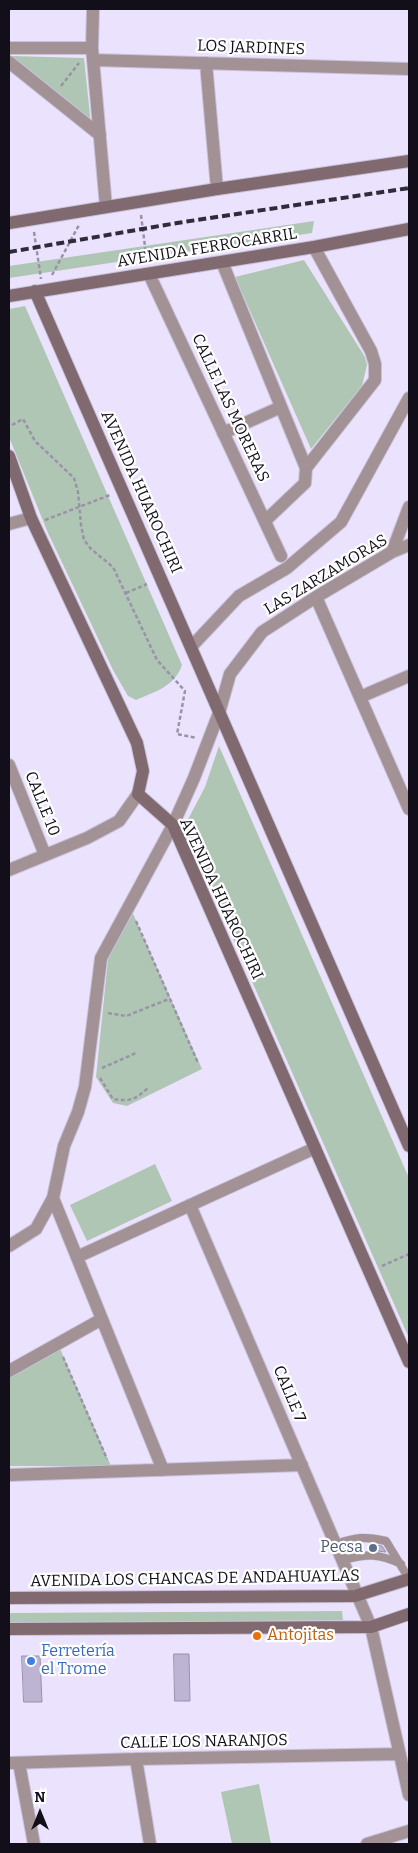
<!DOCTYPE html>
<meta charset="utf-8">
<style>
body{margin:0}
#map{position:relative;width:418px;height:1853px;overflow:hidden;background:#ebe3fd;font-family:Bitter,serif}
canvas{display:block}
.frame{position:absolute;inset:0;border:10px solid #130f1a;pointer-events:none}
.north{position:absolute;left:15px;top:1788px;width:50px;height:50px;-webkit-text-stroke:4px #fff;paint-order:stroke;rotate:0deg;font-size:14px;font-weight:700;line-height:20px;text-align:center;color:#130f1a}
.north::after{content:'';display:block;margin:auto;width:18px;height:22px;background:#130f1a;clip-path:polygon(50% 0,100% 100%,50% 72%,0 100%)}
</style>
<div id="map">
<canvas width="418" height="1853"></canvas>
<div class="frame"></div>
<div class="north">N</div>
</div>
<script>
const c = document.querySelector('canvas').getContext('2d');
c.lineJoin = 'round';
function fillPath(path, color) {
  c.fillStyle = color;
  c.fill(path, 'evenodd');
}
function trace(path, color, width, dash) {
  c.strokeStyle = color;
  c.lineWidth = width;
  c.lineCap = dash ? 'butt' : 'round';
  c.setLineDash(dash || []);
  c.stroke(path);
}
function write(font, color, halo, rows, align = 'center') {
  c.font = font + ' Bitter,serif';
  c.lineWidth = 4.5;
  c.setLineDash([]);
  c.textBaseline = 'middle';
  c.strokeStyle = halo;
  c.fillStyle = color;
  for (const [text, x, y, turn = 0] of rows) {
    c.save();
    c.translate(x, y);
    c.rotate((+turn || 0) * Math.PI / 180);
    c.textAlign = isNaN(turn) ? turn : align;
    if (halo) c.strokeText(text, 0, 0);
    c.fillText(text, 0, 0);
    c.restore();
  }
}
const green = new Path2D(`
 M12,56L84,58L91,125L11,58Z
 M314,221L312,233L9,278V266Z
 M304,260L365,357L367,365L362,386L311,449L235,277Z
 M25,306L182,665C175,686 155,692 136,700L128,696L113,670L48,533L9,437V309Z
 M219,746L409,1178V1338L184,827L205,787Z
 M131,909L202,1069L127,1106L113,1103L96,1077L108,959Z
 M155,1164L172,1201L87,1241L70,1205Z
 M59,1346L111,1466H9V1374Z
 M342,1611L343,1620L9,1624V1613Z
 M259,1784L271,1844H232L221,1792Z`);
const building = new Path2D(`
 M370,1544L382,1546L386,1552L370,1550Z
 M174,1654H189L190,1701H175Z
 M22,1656H40L42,1702H24Z`);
const path = new Path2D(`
 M61,86L79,63
 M141,215L147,262
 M34,232L41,279
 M52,275L79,225
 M12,425L23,419L35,441L74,478L78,492L81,525L84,540L91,549L113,567L157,660L185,691L177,734L197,738
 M45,520L110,495
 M126,593L147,584
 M136,921L198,1063
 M108,1013L126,1016L169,999
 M102,1068L136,1053
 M100,1078L113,1099C131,1102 136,1099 149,1087
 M382,1266L409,1254
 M63,1357L107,1459`);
const lane = new Path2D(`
 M336,1544C356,1537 365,1536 386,1541L409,1579
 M343,1560C367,1554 378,1553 401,1564`);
const street = new Path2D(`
 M93,9L92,48L106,207
 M9,48H92
 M93,60L409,69
 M9,62L100,135
 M206,63L217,189
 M222,262L306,468L375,380V364L371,351L314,247
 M149,274L281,556
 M223,433L281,407
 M265,521L305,483L306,468
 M9,524L31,518
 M392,552L409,507
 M316,597L409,809
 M191,647L239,596L287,568L341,522L409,398
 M360,697L409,676
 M9,765L45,855
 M9,870L87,838L119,821L138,794
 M53,1198L163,1470
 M190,1205L371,1627L409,1795
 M9,1246L36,1229L53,1198L64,1146L78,1112L85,1087L101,958L173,825L194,778L219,713L230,674L262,632L316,597L392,552L409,545
 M77,1257L315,1148
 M9,1371L102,1319
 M9,1475L302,1465
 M136,1759L150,1844
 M9,1763L136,1759L400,1754
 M19,1763L34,1844
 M367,1844L409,1831`);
const secondary = new Path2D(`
 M9,223L217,189L409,161
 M35,291L409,1146
 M9,296L314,247L409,229
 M9,456L31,518L137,743L143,771L138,794L173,825L409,1362
 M9,1598L355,1596L409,1579
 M9,1629L371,1627L409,1614`);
const rail = new Path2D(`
 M9,252L177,223L409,188`);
const markers = [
 [373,1548,5,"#5c6f8a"],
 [257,1636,5,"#e8710a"],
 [31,1661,5,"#3f7fe0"]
];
const streetNames = [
 ["LOS JARDINES",251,48,2],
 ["AVENIDA FERROCARRIL",207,248,-9],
 ["CALLE LAS MORERAS",230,408,65],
 ["AVENIDA HUAROCHIRI",141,492,66],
 ["LAS ZARZAMORAS",326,575,-31],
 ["CALLE 10",42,804,68],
 ["AVENIDA HUAROCHIRI",221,899,65],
 ["CALLE 7",289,1394,67],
 ["AVENIDA LOS CHANCAS DE ANDAHUAYLAS",195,1579,-1],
 ["CALLE LOS NARANJOS",204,1742,-1]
];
const serviceNames = [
 ["Pecsa",363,1548]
];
const foodNames = [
 ["Antojitas",267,1636]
];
const shopNames = [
 ["Ferretería",41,1652],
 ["el Trome",41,1670]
];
fillPath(green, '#b0c6b4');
fillPath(building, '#bdb3d3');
trace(building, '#9990ad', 1);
trace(lane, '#c8c1d9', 9);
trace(street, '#c8c1d9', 14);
trace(secondary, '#c8c1d9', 14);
trace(path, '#9a93a8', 2.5, [4, 2.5]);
trace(lane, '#a29296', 8);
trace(street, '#a29296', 12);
trace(secondary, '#80696f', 12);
trace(rail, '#2f2b38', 4, [8, 4]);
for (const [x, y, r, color] of markers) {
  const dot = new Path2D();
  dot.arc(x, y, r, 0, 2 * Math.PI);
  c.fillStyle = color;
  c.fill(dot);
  trace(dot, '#fff', 2);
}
write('16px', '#130f1a', '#fff', streetNames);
write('16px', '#4e5e75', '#fff', serviceNames, 'right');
write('16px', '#c56008', '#fff', foodNames, 'left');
write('16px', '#366cbe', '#fff', shopNames, 'left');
</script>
